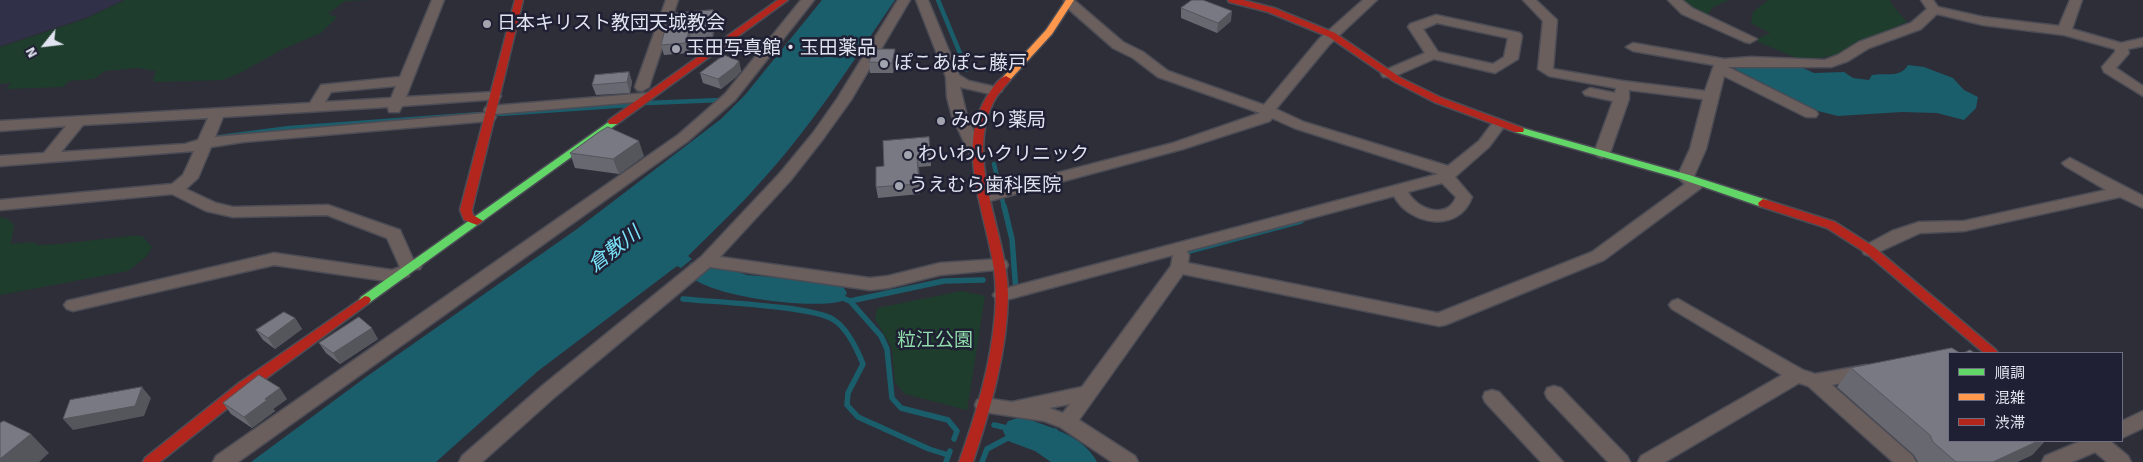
<!DOCTYPE html>
<meta charset="utf-8">
<style>
body{margin:0}
#map{position:relative;width:2143px;height:462px;overflow:hidden;background:#2e2e39;font-family:Signika,"Noto Sans JP",sans-serif}
canvas{display:block}
.legend{position:absolute;left:1948px;top:352px;width:175px;height:90px;box-sizing:border-box;background:#1f2033;border:1px solid #6d6e7f;margin:0;padding:6px 9px;list-style:none;font-size:15px;color:#e1e3f0}
.legend li{display:flex;align-items:center;gap:10px;height:25px}
.legend b{width:25px;border:1px solid #6d6e7f}
.north{position:absolute;left:20px;top:20px;width:50px;height:50px;-webkit-text-stroke:4px #1f2033;paint-order:stroke;rotate:241deg;font-size:14px;font-weight:700;line-height:20px;text-align:center;color:#e1e3f0}
.north::after{content:'';display:block;margin:auto;width:18px;height:22px;background:#e1e3f0;clip-path:polygon(50% 0,100% 100%,50% 72%,0 100%)}
</style>
<div id="map">
<canvas width="2143" height="462"></canvas>
<ul class="legend">
<li><b style="height:6px;background:#63d668"></b>順調</li>
<li><b style="height:6px;background:#ff974d"></b>混雑</li>
<li><b style="height:6px;background:#b3261e"></b>渋滞</li>
</ul>
<div class="north">N</div>
</div>
<script>
const c = document.querySelector('canvas').getContext('2d');
c.lineJoin = 'round';
function fillPath(path, color) {
  c.fillStyle = color;
  c.fill(path, 'evenodd');
}
function trace(path, color, width, dash) {
  c.strokeStyle = color;
  c.lineWidth = width;
  c.lineCap = dash ? 'butt' : 'round';
  c.setLineDash(dash || []);
  c.stroke(path);
}
function write(font, color, halo, rows, align = 'center') {
  c.font = font + ' Signika,"Noto Sans JP",sans-serif';
  c.lineWidth = 5;
  c.setLineDash([]);
  c.textBaseline = 'middle';
  c.strokeStyle = halo;
  c.fillStyle = color;
  for (const [text, x, y, turn = 0] of rows) {
    c.save();
    c.translate(x, y);
    c.rotate((+turn || 0) * Math.PI / 180);
    c.textAlign = isNaN(turn) ? turn : align;
    if (halo) c.strokeText(text, 0, 0);
    c.fillText(text, 0, 0);
    c.restore();
  }
}
const built = new Path2D(`
 M0,0H123L85,18L0,46Z`);
const green = new Path2D(`
 M125,0H371L345,1L328,14L337,17L321,33L283,49L240,73L223,80L155,82L153,80L156,71L138,68L105,71L94,79L69,81L63,87L6,89L11,83L0,84V47L85,19Z
 M1680,0H1729L1713,7L1706,17Z
 M1768,0H1890L1893,6L1907,22L1851,45L1839,54L1820,58H1797L1758,42L1757,39L1770,33L1751,23L1753,12Z
 M0,217L8,219L14,225L11,244L33,242L38,245L59,244L131,236H142L152,247L147,256L128,271L0,295Z
 M962,291L985,296L967,410L905,394L895,383L892,348L875,319L877,308Z`);
const water = new Path2D(`
 M822,0H895C852,63 809,130 757,186C735,211 711,233 688,256L692,259L681,268L677,266L538,371L436,462H251L366,377L577,229L721,119L745,95Z
 M1764,65L1803,68L1814,73L1844,72L1853,78L1869,80L1872,75C1885,72 1900,79 1908,65L1924,67L1953,78L1964,90L1978,97L1976,108L1964,120L1937,113L1902,112L1838,116L1818,111L1735,69L1739,66Z`);
const streamFar1 = new Path2D(`
 M938,0L967,70
 M647,103L721,100
 M499,114L629,105
 M212,138L290,128L481,114
 M994,164L1004,207`);
const stream = new Path2D(`
 M1004,206L1012,239L1016,291
 M1182,253L1301,221
 M831,293L850,301L881,336L887,349L892,398L901,408L948,420L957,431L954,439
 M683,299C712,302 814,306 834,320C848,329 857,349 863,364L848,393L847,405L858,417L929,449L948,455
 M850,301L944,281L983,280
 M994,425L1020,431
 M1048,441L1055,431
 M946,462L950,451
 M982,462L987,449L1021,431`);
const river = new Path2D(`
 M701,260L747,275L831,282L842,285L847,293L842,301C814,310 701,297 685,271L690,263Z
 M1021,417C1048,426 1084,436 1097,462H1051L1035,451L1008,441L1003,431L1008,421Z`);
const street = new Path2D(`
 M432,0H444L406,97L494,92L501,96L499,99L402,106L399,112H389L388,107L223,117L215,137L486,113L484,110L486,107L491,106L647,93L654,97L647,101L494,114L496,117L494,120L489,121L243,142L211,147L198,178L186,189L216,203L233,207L328,205L400,230L413,259L420,261L422,265L420,269L410,270L409,276L393,282L274,265L73,311L67,309L64,305L67,301L274,253L392,270L400,267L387,238L327,215L233,217L206,211L172,194L0,210V200L172,184L183,175L194,151L0,166V156L44,153L66,126L0,131V121L310,103L321,85L400,77ZM396,86L391,98L325,102L331,92ZM208,118L198,140L185,144L61,152L83,125Z
 M666,0H678L649,87L642,91L637,90L635,87Z
 M801,0H814L735,100L688,141L238,462H213L216,456L678,135L725,94Z
 M898,0H910L851,100L823,139L790,181L720,257L870,278L888,276L940,263L1000,259L1006,261L1008,265L1006,269L940,275L888,288L870,290L710,267L556,396L482,462H459L462,456L542,386L701,257L780,173L813,133L837,99Z
 M916,0H928L959,75L969,81L1000,88L1002,91L995,95L960,87L967,116L984,154L981,157H971L952,116L947,97L946,77Z
 M1064,0H1074L1123,42L1143,52L1168,71L1264,105L1319,39L1363,0H1377L1329,45L1276,109L1304,122L1448,166L1479,141L1494,121H1504L1506,124L1489,147L1455,177L1472,197C1459,234 1409,225 1394,196L1187,251L1189,255L1188,263L1438,313L1592,252L1685,184L1677,177L1690,149L1703,99L1629,90V99L1610,153L1602,158L1597,156L1594,153L1613,101L1585,95L1583,92L1590,88L1615,93L1616,88L1549,76L1538,69L1543,21L1523,0H1536L1557,20L1553,69L1623,81L1705,91L1714,65L1633,51L1626,47L1633,43L1724,59L1751,57L1825,60L1838,55L1859,42L1911,23L1927,9L1921,0H1933L1938,7L1983,17L2059,26L2070,0H2082L2072,29L2121,43L2143,38V46L2128,49L2129,53L2116,68L2143,86V96L2104,72L2102,67L2115,52V49L2064,35L1983,25L1937,14L1921,29L1869,48L1848,61L1831,67H1728L1816,111L1818,114L1816,117H1806L1724,76L1706,149L1694,176L1703,184L1701,188L1604,260L1445,325L1439,326L1183,274L1079,420L1135,456L1138,462H1112L1060,427L1044,421L984,412L977,410L975,405L977,400L984,398L1012,402L1082,387L1171,266L1173,255L1002,301L996,299L993,295L996,291L1438,174L1294,128L1272,118L1270,121L1183,149L986,202L980,201L978,197L980,193L1173,143L1260,113L1158,77L1133,58L1113,48L1064,5ZM1442,183L1456,197C1448,220 1417,210 1408,192ZM1070,404L1063,413L1049,408Z
 M1668,0H1682L1692,8L1757,39L1750,43L1745,42L1682,14Z
 M1436,15L1520,33L1522,36L1518,59L1495,73L1434,59L1393,77H1383L1381,74L1383,71L1425,53L1408,27L1410,24ZM1437,23L1508,38L1504,57L1493,64L1438,52L1423,29Z
 M2070,158L2143,196V208L2120,197L1964,231L1920,233L1870,256L1864,254L1862,250L1864,246L1892,231L1919,222L1964,221L2106,190L2065,166L2062,163Z
 M1678,299L1803,370L1815,374L1866,365L1872,367L1875,372L1872,377L1832,385L1913,456L1916,462H1893L1808,386L1799,383L1665,462H1638L1641,456L1782,375L1672,309L1669,305L1672,301Z
 M1554,386L1561,388L1627,456L1630,462H1608L1547,398L1545,393L1547,388Z
 M1492,390L1499,392L1563,462H1541L1485,402L1483,397L1485,392Z
 M2143,411V428L2122,438V421Z
 M2081,441H2110L2128,456L2131,462H2107L2095,452L2072,462H2042L2045,456Z`);
const fast = new Path2D(`
 M613,119L618,122L617,124L369,303H361L359,300L361,297Z
 M1519,127L1689,175L1767,200L1768,203L1763,207L1759,206L1681,179L1515,132L1514,130L1515,128Z`);
const slow = new Path2D(`
 M1066,0H1074L1052,34L1009,81H1003L1001,79L1003,77L1046,30Z`);
const jam = new Path2D(`
 M515,0H523L472,210L473,215L483,221L477,225L464,220L460,210Z
 M778,0H788L617,124H609L608,122L609,120Z
 M1228,0H1243L1274,8L1335,33L1401,78L1442,98L1523,128L1524,130L1523,132H1515L1434,102L1395,82L1329,37L1268,12L1229,2Z
 M1006,76L1011,79C1005,87 997,94 993,103C964,162 1008,234 1008,295C1007,352 991,408 973,462H959C976,414 991,365 995,314C996,299 996,284 994,269C986,213 953,143 990,92C994,86 999,78 1006,76Z
 M1763,199L1835,222L1874,247L1996,350L1998,353H1984L1866,253L1827,228L1759,206L1758,203Z
 M365,296L369,297L371,300L369,303L249,391L160,462H143L145,458L239,383Z`);
const wall = new Path2D(`
 M1181,8L1231,21L1217,33L1181,18Z
 M713,10L715,20L713,38L691,40L689,53L664,55L661,45Z
 M896,60L893,73H870L869,62Z
 M739,61L741,71L736,77L721,89L703,83L700,73Z
 M629,72L632,82L630,93L596,95L592,85Z
 M930,148L931,166L919,167L920,194L878,198L876,187Z
 M570,153L644,156L619,174L575,168Z
 M295,318L302,329L275,349L263,340L256,330Z
 M378,339L340,364L326,353L319,343Z
 M1851,368L1949,441H2045L2032,455L2017,462H1918L1914,455L1837,387Z
 M287,399L273,409L275,411L252,428L231,414L223,403Z`);
const shadedWall = new Path2D(`
 M713,10L715,20L713,38L710,28Z
 M1232,11L1231,21L1217,33L1218,23Z
 M689,30L691,40L689,53L686,43Z
 M895,49L896,60L893,73L892,63Z
 M739,61L741,71L736,77L721,89L718,79Z
 M629,72L632,82L630,93L627,82Z
 M639,141L644,156L619,174L613,159Z
 M917,157L919,167L920,194L919,184Z
 M295,318L302,329L275,349L268,338Z
 M372,328L378,339L340,364L333,353Z
 M142,387L151,398L144,416L73,430L63,419Z
 M280,388L287,399L273,409L275,411L252,428L244,417L265,399Z
 M31,434L49,453L39,462H0V459Z
 M2038,441H2045L2032,455L2017,462H1993Z`);
const building = new Path2D(`
 M1192,0H1203L1232,11L1218,23L1181,8Z
 M713,10L710,28L689,30L686,43L661,45L669,14Z
 M876,49H895L892,63L869,62Z
 M724,55L739,61L734,67L718,79L700,73Z
 M629,72L627,82L592,85L595,75Z
 M608,127L639,141L613,159L570,153L599,132Z
 M929,137L930,156L917,157L919,184L876,187V167L884,166L883,141Z
 M284,312L295,318L268,338L256,330Z
 M359,317L372,328L333,353L319,343Z
 M1952,348L1960,353H1949V441H2038L1993,462H1956L1933,442L1930,435L1851,368Z
 M1970,350L1975,353H1964Z
 M259,375L280,388L265,399L267,400L244,417L223,403Z
 M142,387L135,406L63,419L70,400Z
 M4,421L31,434L0,459V423Z`);
const markers = [
 [487,24,5,"#a2a4b0"],
 [676,49,5,"#a2a4b0"],
 [884,64,5,"#a2a4b0"],
 [941,121,5,"#a2a4b0"],
 [908,155,5,"#a2a4b0"],
 [899,186,5,"#a2a4b0"]
];
const poiNames = [
 ["日本キリスト教団天城教会",497,24],
 ["玉田写真館・玉田薬品",686,49],
 ["ぽこあぽこ藤戸",894,64],
 ["みのり薬局",951,121],
 ["わいわいクリニック",918,155],
 ["うえむら歯科医院",909,186]
];
const parkNames = [
 ["粒江公園",935,341]
];
const waterNames = [
 ["倉敷川",615,250,-38]
];
fillPath(built, '#303048');
fillPath(green, '#1e3d2c');
fillPath(water, '#1a5e6c');
trace(streamFar1, '#1a5e6c', 4.5);
trace(stream, '#1a5e6c', 5.5);
fillPath(river, '#1a5e6c');
trace(street, '#4b4c55', 3);
trace(fast, '#4b4c55', 3);
trace(slow, '#4b4c55', 3);
trace(jam, '#4b4c55', 3);
fillPath(street, '#6a5f5c');
fillPath(fast, '#63d668');
fillPath(slow, '#ff974d');
fillPath(jam, '#b3261e');
fillPath(wall, '#686871');
fillPath(shadedWall, '#55555c');
fillPath(building, '#797983');
trace(building, '#55555c', 1);
for (const [x, y, r, color] of markers) {
  const dot = new Path2D();
  dot.arc(x, y, r, 0, 2 * Math.PI);
  c.fillStyle = color;
  c.fill(dot);
  trace(dot, '#1f2033', 2);
}
write('19px', '#e1e3f0', '#1f2033', poiNames, 'left');
write('19px', '#90dcaa', '#1f2033', parkNames);
write('italic 20px', '#7ae4fa', '#1f2033', waterNames);
</script>
